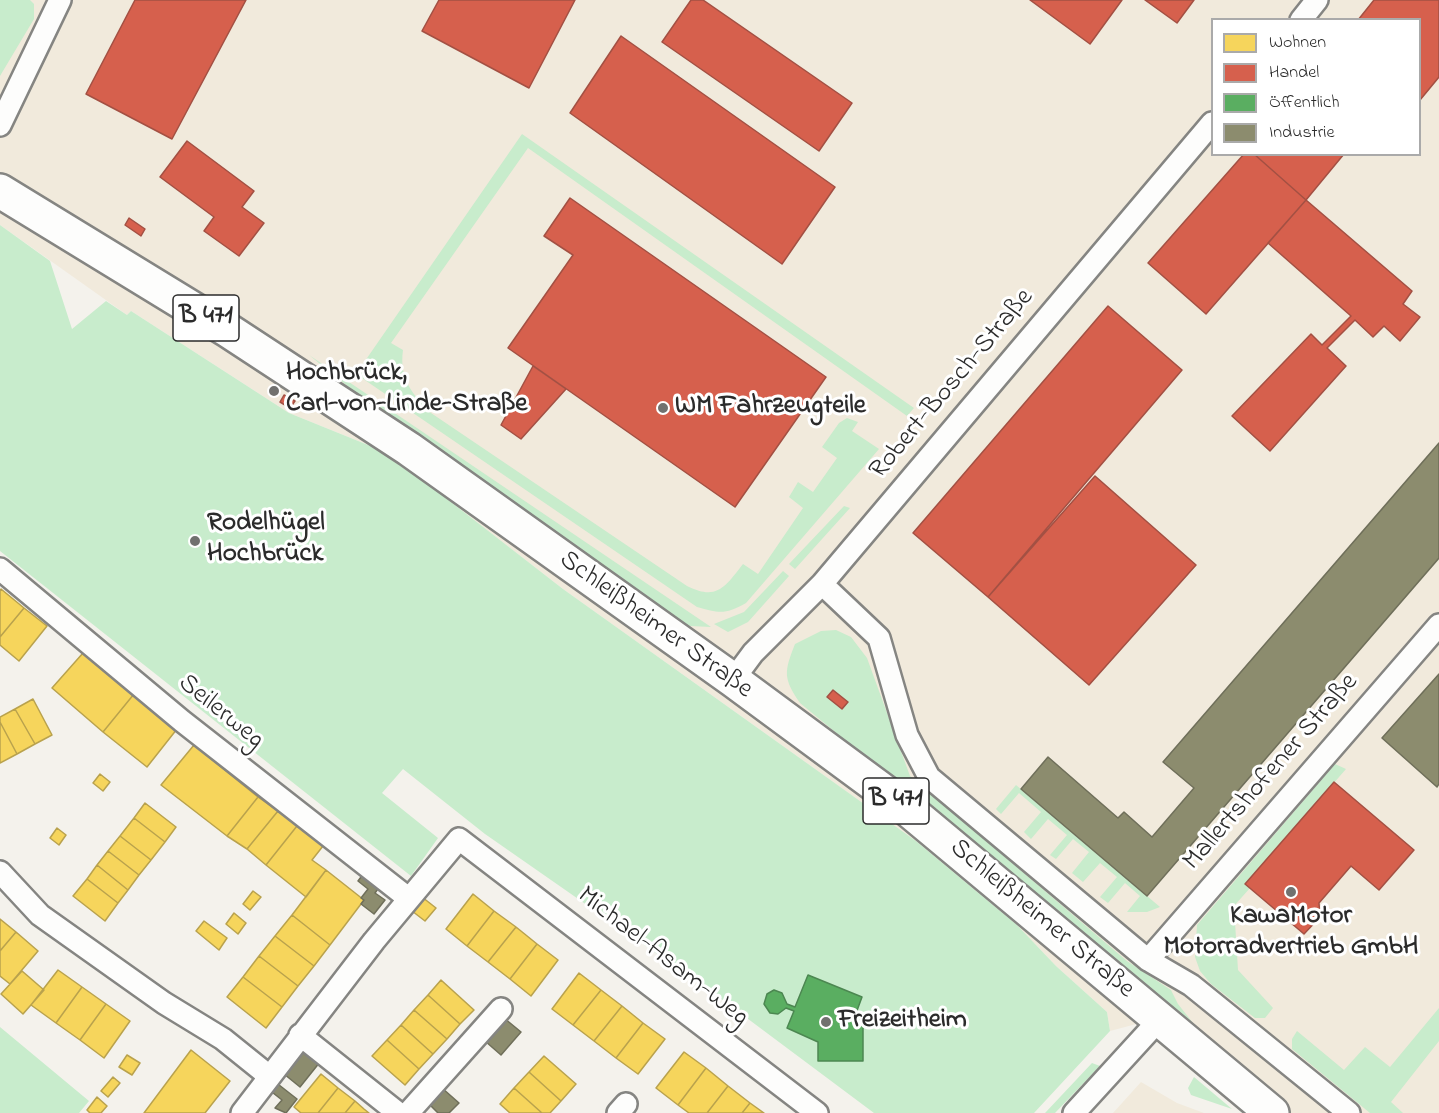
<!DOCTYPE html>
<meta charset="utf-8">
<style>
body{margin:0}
#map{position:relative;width:1439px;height:1113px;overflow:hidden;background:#f4f2ec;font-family:"Indie Flower",sans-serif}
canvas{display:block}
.legend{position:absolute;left:1211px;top:18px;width:210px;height:138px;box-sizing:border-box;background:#fff;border:2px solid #aaa;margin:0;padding:8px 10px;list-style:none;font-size:18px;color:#2b2b2b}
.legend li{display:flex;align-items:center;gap:12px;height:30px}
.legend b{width:30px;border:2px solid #aaa}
</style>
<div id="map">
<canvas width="1439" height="1113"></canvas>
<ul class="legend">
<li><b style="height:16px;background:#f6d55c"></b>Wohnen</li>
<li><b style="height:16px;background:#d6604d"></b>Handel</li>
<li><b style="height:16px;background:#5aae61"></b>Öffentlich</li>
<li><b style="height:16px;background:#8c8c6e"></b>Industrie</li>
</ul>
</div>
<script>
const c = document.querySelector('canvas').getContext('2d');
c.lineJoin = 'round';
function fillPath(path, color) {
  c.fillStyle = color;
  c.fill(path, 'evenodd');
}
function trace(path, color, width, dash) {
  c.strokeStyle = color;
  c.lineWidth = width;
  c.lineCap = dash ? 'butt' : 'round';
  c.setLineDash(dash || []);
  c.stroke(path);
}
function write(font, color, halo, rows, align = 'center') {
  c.font = font + ' "Indie Flower",sans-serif';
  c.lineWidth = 6;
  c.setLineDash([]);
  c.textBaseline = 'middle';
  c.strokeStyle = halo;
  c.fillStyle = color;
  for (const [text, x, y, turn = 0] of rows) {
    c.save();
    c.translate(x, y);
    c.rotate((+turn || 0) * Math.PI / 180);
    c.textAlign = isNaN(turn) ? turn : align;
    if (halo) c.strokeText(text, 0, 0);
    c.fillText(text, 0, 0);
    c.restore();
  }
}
const built = new Path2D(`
 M0,0H1439V1113H1272L1159,1018L1110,1031L1107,1012L1056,966L1017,925L916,841L563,589L433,488L373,447L289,413L131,311L127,315L0,225ZM1212,20H1420V154H1212Z
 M1141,1082L1177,1103L1204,1113H1113Z`);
const green = new Path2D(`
 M0,0H30L34,4V19L0,76Z
 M522,134L914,408L907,416L528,148L391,343L403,350C399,379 412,394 431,413L687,586C717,601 725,587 743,564L758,574L803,508L789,497L798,482L813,492L837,458L822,447L839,423L847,418L858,422L852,431L879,449L746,603C725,615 719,613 697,607L356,374Z
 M0,225L50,261L72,329L106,301L127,315L131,311L289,413L373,447L433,488L563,589L916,841L1017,925L1056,966L1107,1012L1110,1031L1034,1113H874L716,995L485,834L403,769L382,793L438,838L411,876L0,551Z
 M309,355L711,627L690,626L672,619L361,397Z
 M844,506L850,508L795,569L789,564Z
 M783,571L789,576L748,622L728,632L714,624L744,612Z
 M836,630L851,637L867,658L910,776L1127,961L1171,990L1178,1004L1204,1037L800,703C783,678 784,672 795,644L821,631Z
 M1335,764L1346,769L1246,884L1250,888L1234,906L1238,970L1273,1008L1265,1018H1255L1211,984L1200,971L1195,957L1197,925Z
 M1016,785L1160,907L1147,912H1127L1140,896L1125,883L1108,903L1100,897L1117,877L1100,863L1083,882L1072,873L1089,852L1073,839L1056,859L1050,855L1067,835L1048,819L1031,839L1024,832L1041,812L1019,793L1001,814L996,809Z
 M1439,1008V1041L1391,1102L1403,1113H1370L1292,1049V1039L1297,1031L1344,1070L1365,1047L1390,1067Z
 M0,1027L89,1101L79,1113H0Z
 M1092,1063L1100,1066L1055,1113H1045Z
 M1194,1077L1232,1109L1191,1095L1188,1088Z`);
const homes = new Path2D(`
 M1,589L24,608L0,637V591Z
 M24,608L47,626L19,661L0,645V637Z
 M83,653L134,694L103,732L52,688Z
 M134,694L177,729L147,767L103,732Z
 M33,699L52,735L35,744L15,709Z
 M15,709L35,744L17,754L0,722V717Z
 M0,722L17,754L0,763Z
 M194,745L258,797L227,836L161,785Z
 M100,774L110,782L103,791L93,783Z
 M258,797L278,811L247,849L227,836Z
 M145,803L176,827L165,842L134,818Z
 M278,811L297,826L266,865L247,849Z
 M134,818L165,842L151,860L120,836Z
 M297,826L323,846L312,860L326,870L306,897L266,865Z
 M57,828L66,835L59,845L50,838Z
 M120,836L151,860L139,875L108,851Z
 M108,851L139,875L128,890L97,865Z
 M97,865L128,890L118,903L87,879Z
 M326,870L364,900L330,945L292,915Z
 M87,879L118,903L105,921L73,896Z
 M253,891L261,897L250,910L243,904Z
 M473,894L494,911L467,946L446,929Z
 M422,897L436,908L425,921L412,911Z
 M494,911L516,927L488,962L467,946Z
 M234,913L246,923L238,934L226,924Z
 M292,915L330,945L314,966L275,936Z
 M0,919L16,932L0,951Z
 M204,921L227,938L219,950L196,931Z
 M516,927L537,944L510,979L488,962Z
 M16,932L38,951L10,984L0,976V951Z
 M275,936L314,966L298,986L259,956Z
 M537,944L558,960L531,996L510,979Z
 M259,956L298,986L282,1007L243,977Z
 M58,970L82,987L56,1023L31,1005Z
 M22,971L44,990L23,1014L1,994Z
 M579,973L601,990L573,1025L552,1009Z
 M243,977L282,1007L266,1028L227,997Z
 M441,980L474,1010L460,1024L428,995Z
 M82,987L106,1004L80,1040L56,1023Z
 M601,990L622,1006L594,1041L573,1025Z
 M428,995L460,1024L447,1039L414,1010Z
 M106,1004L130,1021L104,1058L80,1040Z
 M622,1006L643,1023L616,1058L594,1041Z
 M414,1010L447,1039L433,1054L401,1025Z
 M643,1023L665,1039L638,1074L616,1058Z
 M401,1025L433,1054L419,1069L387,1040Z
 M387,1040L419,1069L405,1085L372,1056Z
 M191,1050L230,1081L205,1113H144Z
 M684,1052L706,1068L678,1105L656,1088Z
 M127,1055L140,1063L132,1075L119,1067Z
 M544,1056L576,1084L561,1101L529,1072Z
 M706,1068L728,1086L707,1113H689L678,1105Z
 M529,1072L561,1101L550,1113H542L514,1088Z
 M321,1074L338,1088L318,1113H301L294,1107Z
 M113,1077L120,1083L108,1097L101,1091Z
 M728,1086L750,1103L742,1113H707Z
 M338,1088L355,1101L345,1113H318Z
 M514,1088L542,1113H510L500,1104Z
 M97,1097L107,1106L101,1113H90L87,1110Z
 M355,1101L364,1109L369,1113H345Z
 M750,1103L764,1113H742Z`);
const shops = new Path2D(`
 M135,0H246L172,139L86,94Z
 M439,0H575L529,88L422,31Z
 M691,0H703L852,103L819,151L662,42Z
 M1030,0H1122L1090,44Z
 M1145,0H1194L1177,23Z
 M1374,0H1439V77L1420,100V20H1358Z
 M621,36L835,187L782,264L570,113Z
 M187,141L254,191L242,207L264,223L239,256L204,231L214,217L160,177Z
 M1244,154H1254L1306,200L1206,314L1148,263Z
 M1254,154H1344L1306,200Z
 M570,198L826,377L735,507L508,348L573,255L544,236Z
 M1306,200L1412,291L1403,304L1420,317L1400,341L1384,326L1373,337L1355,320L1327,348L1346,366L1270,451L1232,416L1311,334L1322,345L1351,316L1268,243Z
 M129,218L145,229L141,236L125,225Z
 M1108,306L1182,370L988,597L913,533Z
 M533,366L566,389L521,439L501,425Z
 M284,395L295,401L290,408L280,402Z
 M1095,476L1196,565L1089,685L988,597Z
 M833,690L848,702L842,709L827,697Z
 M1334,782L1414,850L1379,890L1351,866L1319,903L1320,917L1304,934L1245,884Z`);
const public = new Path2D(`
 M808,975L862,997L855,1016H863V1061H818V1042L787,1028L794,1011L786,1008L778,1014L770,1013L764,1004L767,994L774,990L782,993L787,1004L795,1007Z`);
const industry = new Path2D(`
 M1439,443V558L1147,896L1021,789L1048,757L1118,818L1124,812L1152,837L1194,788L1163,762Z
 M1439,674V784L1437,787L1382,738Z
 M367,869L383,882L375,893L385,900L374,914L361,904L364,900L361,898L368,889L358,881Z
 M504,1018L521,1032L501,1055L485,1041Z
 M304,1050L320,1062L300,1087L284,1074Z
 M274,1081L297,1099L286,1113L275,1108L282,1100L268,1089Z
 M442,1088L459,1103L449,1113H438L428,1103Z`);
const minor = new Path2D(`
 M1301,20L1317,0
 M0,125L60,0
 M0,569L182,721L408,898
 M822,584L879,638L907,735L929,777L1148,960L1191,985L1349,1113
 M733,680L753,653L822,584L1212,123
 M0,872L40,915L164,1003L223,1039L269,1076
 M1148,960L1439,625
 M300,1035L398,1113
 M242,1113L374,941L459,839L817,1113
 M408,1113L501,1009
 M618,1113L626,1104
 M1074,1113L1160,1019`);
const primary = new Path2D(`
 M0,191L229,331L409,449L733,680L905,807L1272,1113`);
const markers = [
 [274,391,6,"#71716f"],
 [663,408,6,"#71716f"],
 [195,541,6,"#71716f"],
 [1291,892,6,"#71716f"],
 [826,1022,6,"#71716f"]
];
const shields = [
 [206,318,66],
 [896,801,66]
];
const shieldNames = [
 ["B 471",206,318],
 ["B 471",896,801]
];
const poiNames = [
 ["Hochbrück,",286,375],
 ["Carl-von-Linde-Straße",286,406],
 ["WM Fahrzeugteile",675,408],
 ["Rodelhügel",207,525],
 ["Hochbrück",207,556],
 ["KawaMotor",1291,918,"center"],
 ["Motorradvertrieb GmbH",1291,949,"center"],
 ["Freizeitheim",838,1022]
];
const streetNames = [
 ["Robert-Bosch-Straße",953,385,-50],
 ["Schleißheimer Straße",655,626,36],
 ["Seilerweg",220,713,39],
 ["Mallertshofener Straße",1272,773,-49],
 ["Schleißheimer Straße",1041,920,40],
 ["Michael-Asam-Weg",662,958,38]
];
fillPath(built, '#f1eadc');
fillPath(green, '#c8eccc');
fillPath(homes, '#f6d55c');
trace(homes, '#b9a24d', 1.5);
fillPath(shops, '#d6604d');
trace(shops, '#a35043', 1.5);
fillPath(public, '#5aae61');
trace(public, '#4c8751', 1.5);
fillPath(industry, '#8c8c6e');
trace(industry, '#6f6f5a', 1.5);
trace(minor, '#858582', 26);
trace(primary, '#858582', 38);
trace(minor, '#fdfdfc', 21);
trace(primary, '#fdfdfc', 33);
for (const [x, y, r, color] of markers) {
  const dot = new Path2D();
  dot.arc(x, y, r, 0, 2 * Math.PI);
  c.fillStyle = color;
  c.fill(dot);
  trace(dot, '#fff', 2);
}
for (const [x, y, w] of shields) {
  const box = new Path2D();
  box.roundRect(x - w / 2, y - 23, w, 46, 4.5);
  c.fillStyle = '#fff';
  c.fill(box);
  trace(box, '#2b2b2b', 1.5);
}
write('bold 26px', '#2b2b2b', null, shieldNames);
write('bold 27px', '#2b2b2b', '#fff', poiNames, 'left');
write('27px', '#2b2b2b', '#fff', streetNames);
</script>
